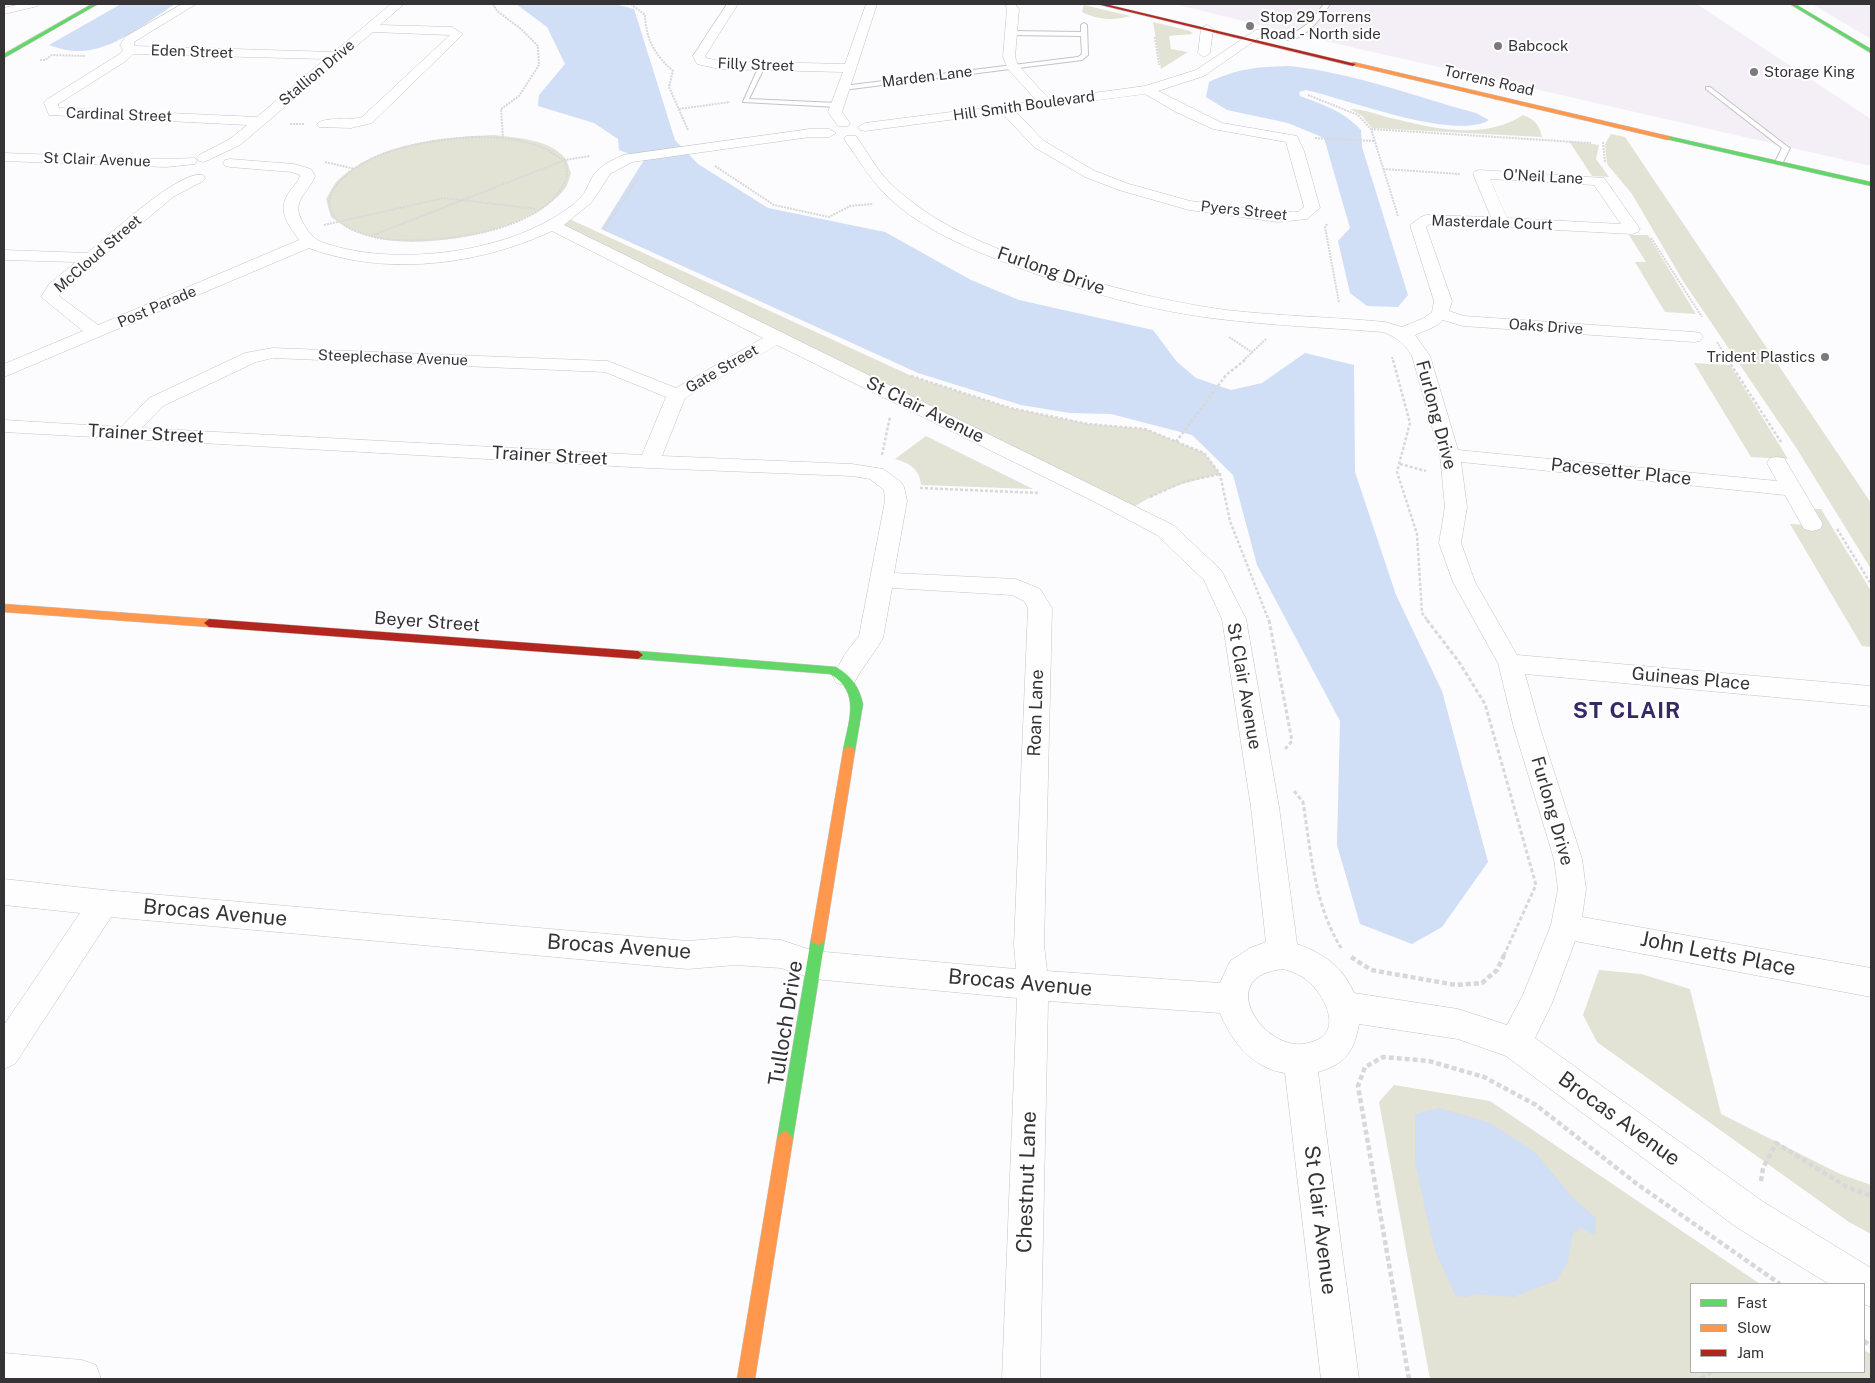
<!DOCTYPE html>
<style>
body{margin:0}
#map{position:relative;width:1875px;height:1383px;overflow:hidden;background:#fcfbfd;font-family:"Public Sans",sans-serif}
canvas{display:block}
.frame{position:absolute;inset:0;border:5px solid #353336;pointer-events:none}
.legend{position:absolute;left:1690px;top:1283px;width:175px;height:90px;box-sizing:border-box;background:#fff;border:1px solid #aeadaf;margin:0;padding:6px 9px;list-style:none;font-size:15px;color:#353336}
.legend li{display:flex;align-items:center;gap:10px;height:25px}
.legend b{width:25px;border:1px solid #aeadaf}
</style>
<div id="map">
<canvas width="1875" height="1383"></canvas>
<div class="frame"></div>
<ul class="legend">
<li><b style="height:6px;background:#63d668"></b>Fast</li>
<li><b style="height:6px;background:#ff974d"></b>Slow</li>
<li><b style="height:6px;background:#b3261e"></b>Jam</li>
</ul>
</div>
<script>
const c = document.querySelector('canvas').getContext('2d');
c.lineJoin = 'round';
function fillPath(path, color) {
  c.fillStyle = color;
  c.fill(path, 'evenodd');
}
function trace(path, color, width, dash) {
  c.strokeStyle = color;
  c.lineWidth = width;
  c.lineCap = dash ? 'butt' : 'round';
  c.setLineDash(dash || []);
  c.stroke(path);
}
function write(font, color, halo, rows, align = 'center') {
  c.font = font + ' "Public Sans",sans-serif';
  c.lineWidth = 4;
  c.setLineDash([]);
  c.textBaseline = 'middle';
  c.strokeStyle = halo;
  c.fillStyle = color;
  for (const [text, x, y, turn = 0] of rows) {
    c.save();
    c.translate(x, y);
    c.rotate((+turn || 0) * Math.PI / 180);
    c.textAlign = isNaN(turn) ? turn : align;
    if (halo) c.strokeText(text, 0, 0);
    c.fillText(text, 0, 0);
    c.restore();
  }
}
const built = new Path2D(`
 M1175,4H1714L1698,5L1871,119V166L1299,35Z
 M1812,4H1871V39Z`);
const green = new Path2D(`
 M1084,5L1130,16C1113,21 1097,20 1082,12Z
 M1153,22L1190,31L1193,34L1169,36L1171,49L1188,52L1161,69Z
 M1350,109C1366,109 1380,116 1395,119C1436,129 1485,140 1523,115C1535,120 1539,124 1542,137L1372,128L1362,116Z
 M1611,134L1625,137L1871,503V569L1797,449L1683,281L1632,194L1607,164L1605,144Z
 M494,135C516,138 549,139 565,158C568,162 569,169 571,173C569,178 568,186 564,190C530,231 432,249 382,239C361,235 348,229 331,217L326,199C330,193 333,185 338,180C379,143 441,137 494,135Z
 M1569,141L1599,145L1596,159L1609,177L1592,176Z
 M565,217L916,378L1010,408L1088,424L1145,429L1204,453L1220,474C1185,482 1158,490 1128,511L552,225Z
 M1629,235H1648L1696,314L1665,312L1635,262H1646Z
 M1694,363L1730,365L1788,459L1751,457Z
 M926,436L1033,489L921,485C920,469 909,463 895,459Z
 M1811,509H1821L1871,591V647L1862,646L1790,524L1822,526Z
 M1599,970L1641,974L1690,989L1721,1114L1840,1174L1871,1185V1234L1849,1222L1597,1042L1583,1015Z
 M1394,1085L1490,1101L1760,1284H1691V1372H1864V1350L1871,1354V1379H1430L1379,1102Z`);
const water = new Path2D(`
 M121,4H175C145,23 113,52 76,51C67,51 58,48 49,45Z
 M516,4H614L634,9L675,140L698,164L768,208L885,232L971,280L1019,300L1153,330L1177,362L1196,378L1231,390L1262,383L1305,353L1354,365L1355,472L1396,595L1442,691L1488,862L1442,927L1412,944L1360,924L1337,845L1340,721L1257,565L1233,475L1192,435L1111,414L1070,413L1021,405L918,373L601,229L644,160L619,150L618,139L594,123L538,106L539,95L565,64L547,27Z
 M1289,66C1354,73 1413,96 1476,113L1489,120C1455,141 1346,99 1306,90L1299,92L1300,96C1324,105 1343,111 1361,130L1362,147L1408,295L1398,307L1367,306L1350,293L1338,241L1350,228L1324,138L1288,123L1227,110L1206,97L1209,82C1239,68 1257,67 1289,66Z
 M1439,1108L1490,1123L1535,1152L1571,1196L1596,1218L1595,1235L1581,1228L1573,1233L1568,1261L1557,1280L1513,1297L1475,1294L1467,1297L1456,1296L1436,1253L1426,1213L1415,1162V1114Z`);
const pathFar3 = new Path2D(`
 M450,4H487
 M493,4L497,11L521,29L538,46L539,65L519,96L501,109L503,138
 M631,4L645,15C646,40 655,55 673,71L669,87L688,130
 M1155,37L1159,65
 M40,60H45L52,55L85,56
 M1308,95L1358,115L1371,129L1398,216
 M679,109L730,102
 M290,124H304
 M1371,129L1591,143
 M472,137C495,137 519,138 541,147C550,150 556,157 565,160C566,166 568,173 566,179C547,233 433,245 385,239C354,235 307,215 341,180C374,147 428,141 472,137Z
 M1315,138L1375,141
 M1603,142L1605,163
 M325,162L355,169
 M715,166L774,205L829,217L850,206L873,204
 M1383,169L1460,174
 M1327,224L1325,227L1339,303
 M324,225L444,198L536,209
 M604,229L638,178
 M371,236L565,160L590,156
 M1651,238L1702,317
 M1229,337L1253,353
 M1717,342L1729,361
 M1392,357L1393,361
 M1243,361L1266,339`);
const pathFar2 = new Path2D(`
 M1393,360L1410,423L1397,472L1417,534L1422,613L1428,621
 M1728,360L1781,442
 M911,376L1010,408L1088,424L1145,429L1204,453L1220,474L1230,521L1269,621
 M1176,442L1226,375L1245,360
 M882,455L890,417
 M1400,464L1426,471
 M920,488L1039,493
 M1150,497L1183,482L1220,474
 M1837,529L1871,584`);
const pathFar1 = new Path2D(`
 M1269,620L1292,741L1285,749
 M1427,620L1459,662L1485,704L1536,885L1504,955
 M1294,791L1303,802C1311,852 1314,904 1341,948`);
const path = new Path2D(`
 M1351,957L1371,970L1456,985L1482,983L1497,970L1505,953
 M1761,1181L1763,1168L1776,1143L1847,1187L1871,1196
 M1864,1341L1871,1346
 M1409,1379L1358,1086L1365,1067L1383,1057L1429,1061L1484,1077L1536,1105L1637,1184L1780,1284
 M1701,1379L1712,1372`);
const lane = new Path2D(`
 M1324,4H1330C1321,18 1305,40 1287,40V38L1309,23Z
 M1084,23L1087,25L1088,55L1082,60L843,90L840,88L843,86L1078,57L1082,54L1081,36L1012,35L1009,33L1012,31L1081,32V25Z
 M762,64L765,66L749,99L837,103L840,105L837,107L743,102L759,66Z
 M1706,87H1710L1788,147L1790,148L1782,164L1775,162L1782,148L1706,89Z`);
const street = new Path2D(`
 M21,4H40L38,6L4,14V8Z
 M182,4H196L134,42V46L334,52L391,4H404L380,25L452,27L463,34L372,123L351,128L319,127L317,124C324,116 350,121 362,117L450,35L373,32L240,145L204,162L199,161L197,158L199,155L230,139L247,125L49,115L44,103L46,100L118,55L123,50L120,45L125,37ZM133,54L325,59L257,117L59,108L58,104L126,61Z
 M727,4H738L705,56L706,58L719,61L845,64L866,4H877L842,112L850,123L848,126H838L828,112L843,72L719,69L697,64L693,56Z
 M1005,4H1015L1019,9L1015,57L1018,65L1049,99L1145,86L1196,70L1256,30H1264L1266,32L1264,34L1204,76L1158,91L1222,123L1297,136L1304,151L1320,208L1307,219L1278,222L1189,210L1119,190L1085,177L1034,147L1002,113L865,131L860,130L858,127L865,123L1037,101L1008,69L1003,57L1007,9ZM1145,94L1176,112L1213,129L1286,142L1304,207L1298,212H1278L1190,201L1129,184L1095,171L1044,141L1015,111Z
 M1207,25L1213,29L1210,53L1204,57L1198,53L1201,29Z
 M810,129H829L836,133L829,137H810L632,162L610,174L592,202L564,225L1173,525L1221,570L1246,619L1279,807L1297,944C1323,953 1343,967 1354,993L1458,1009L1507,1025L1523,995L1551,925L1558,889L1554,859L1514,728L1498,663L1453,582L1439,543L1445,507L1440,455L1412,356C1405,344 1397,337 1383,332C1332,328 1280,326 1228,320C1153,312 1079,291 1009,264C967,248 923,229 890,199C871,181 859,160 844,139L846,136H856C867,151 876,169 889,182C924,217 971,239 1017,256C1084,281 1154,300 1226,310C1279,316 1332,317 1385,322L1402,327L1424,318L1432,312L1434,301L1410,225L1421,217L1426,215L1491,217L1473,174L1475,171L1480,170L1604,178L1640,229L1638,232L1632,234L1444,224H1430L1426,227L1452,301L1449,311L1464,316L1694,332L1700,333L1703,337L1700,341L1694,342L1463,326L1443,320L1436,326L1415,335L1430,356L1458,450L1777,481L1767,463L1770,458L1777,457L1784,458L1823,524L1820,529L1812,531L1804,529L1785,495L1461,462L1467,507L1461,543L1475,582L1517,655L1871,686V706L1525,674L1540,728L1582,859L1586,889L1582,917L1871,968V997L1575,941L1552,1003L1535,1038L1762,1201L1871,1268V1307L1864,1304V1284H1829L1736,1227L1506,1056L1458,1039L1359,1024C1354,1052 1345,1064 1318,1072L1359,1379H1321L1285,1073C1252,1068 1232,1042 1220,1013L1048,1001L1040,1379H1002L1017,998L814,979L781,968L735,965L688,969L111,917L15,1064L4,1069V1025L80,913L4,905V879L104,890L688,941L735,937L781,940L814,951L1016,969L1014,945L1028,608L1024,601L1012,595L892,588L883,638C874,654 862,667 854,683L845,685L836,683L833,676L845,654L859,636L885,501L884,490L870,479L852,476L649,468L4,432V420L121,427L149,398L245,353L273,348L608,361L676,388L763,338L552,231C479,265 386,277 309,248L4,377V364L83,331L41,297L49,284L76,262L4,260V250L87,253C107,237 180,169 203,175L205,178L203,181L173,197L62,291L59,296L98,325L299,240C288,224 276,210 290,191C294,186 299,181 300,175L292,172L230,167L225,166L223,163L225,160L230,159L294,164L311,169L315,176C308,195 290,200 303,223C307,230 312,237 319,241C389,268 503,254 564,211C572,206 581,199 586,190C589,184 592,176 597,171C604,163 614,160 623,155ZM1490,179L1594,185L1621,224L1507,218ZM777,345L1093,501L1157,535L1204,580L1222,619L1251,807L1266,942L1250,948L1230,961L1220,983L1047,971L1044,945L1052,608L1040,589L1016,579L894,573L907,501L904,487L901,482L883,469L852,464L662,456L685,398ZM273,358L605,372L666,397L642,455L142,428L163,406L256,362ZM1283,969C1293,972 1302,975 1310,983C1323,994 1341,1027 1319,1039C1316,1041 1311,1042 1308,1043C1266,1055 1211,976 1283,969Z
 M4,153L166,159L195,158L197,161L195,164L166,167L4,161Z
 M4,1353L82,1360L96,1365L101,1379H4Z`);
const fast = new Path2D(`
 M92,4H98L4,58V54Z
 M1790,4H1795L1871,49V53Z
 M1668,136L1871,182V186L1666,139V137Z
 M638,651L836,667C852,676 859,687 863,704L855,751L853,754H845L843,751C848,722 862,692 830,674L638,659L633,655Z
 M818,933L823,935L825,939L793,1139L790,1144L785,1147L780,1144L777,1139L811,939L813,935Z`);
const slow = new Path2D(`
 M1353,62L1668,136L1671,138L1668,140L1351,65Z
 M4,604L209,619L214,623L209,627L4,612Z
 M849,746L853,748L855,751L825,939L823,943L818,945L813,943L811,939L843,751L845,748Z
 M785,1131L790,1134L793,1139L755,1379H737L777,1139L780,1134Z`);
const jam = new Path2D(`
 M1097,4H1105L1356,64L1353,66Z
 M209,619L638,651L643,655L638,659L209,627L204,623Z`);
const markers = [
 [1250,26,5,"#7b797c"],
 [1498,46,5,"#7b797c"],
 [1754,72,5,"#7b797c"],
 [1825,357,5,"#7b797c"]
];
const farPoinames = [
 ["Stop 29 Torrens",1260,17],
 ["Road - North side",1260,34],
 ["Babcock",1508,46],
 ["Storage King",1764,72],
 ["Trident Plastics",1815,357,"right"]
];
const farStreetnames = [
 ["Eden Street",192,52,2],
 ["Filly Street",756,65,2],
 ["Stallion Drive",317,73,-40],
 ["Marden Lane",927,77,-7],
 ["Torrens Road",1489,81,13],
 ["Hill Smith Boulevard",1024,106,-8],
 ["Cardinal Street",119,115,2],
 ["St Clair Avenue",97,160,2],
 ["O'Neil Lane",1543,177,3],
 ["Pyers Street",1244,211,6],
 ["Masterdale Court",1492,223,2],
 ["McCloud Street",98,254,-41],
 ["Post Parade",157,307,-23],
 ["Oaks Drive",1546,327,4],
 ["Steeplechase Avenue",393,358,2],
 ["Gate Street",722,369,-30]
];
const streetNames = [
 ["Furlong Drive",1051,271,19],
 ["St Clair Avenue",925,410,26],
 ["Furlong Drive",1436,415,75],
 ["Trainer Street",146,434,3],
 ["Trainer Street",550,456,3],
 ["Pacesetter Place",1621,472,6],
 ["Beyer Street",427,622,4],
 ["Guineas Place",1691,679,5],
 ["St Clair Avenue",1244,686,80],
 ["Roan Lane",1036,713,-88],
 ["Furlong Drive",1552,811,74]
];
const nearStreetnames = [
 ["Brocas Avenue",215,913,5],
 ["Brocas Avenue",619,947,4],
 ["John Letts Place",1718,954,11],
 ["Brocas Avenue",1020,983,5],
 ["Tulloch Drive",786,1023,-81],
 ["Brocas Avenue",1619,1119,36],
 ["Chestnut Lane",1027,1182,-88],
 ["St Clair Avenue",1320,1220,83]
];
const districtNames = [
 ["ST CLAIR",1627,711]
];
fillPath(built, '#f4eef7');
fillPath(green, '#e2e2d5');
fillPath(water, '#d0def6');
trace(lane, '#c4c3c5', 2);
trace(street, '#c4c3c5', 1);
trace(fast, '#c4c3c5', 1);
trace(slow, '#c4c3c5', 1);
trace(jam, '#c4c3c5', 1);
trace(pathFar3, '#d9d8d9', 2, [2, 1]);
trace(pathFar2, '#d9d8d9', 2.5, [3, 2]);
trace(pathFar1, '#d9d8d9', 3, [4, 2.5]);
trace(path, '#d9d8d9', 4.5, [5, 3]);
fillPath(lane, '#fffeff');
fillPath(street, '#fffeff');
fillPath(fast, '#63d668');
fillPath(slow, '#ff974d');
fillPath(jam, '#b3261e');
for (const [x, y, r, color] of markers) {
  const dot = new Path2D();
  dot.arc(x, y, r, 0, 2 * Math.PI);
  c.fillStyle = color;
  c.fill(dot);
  trace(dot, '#fff', 2);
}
write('15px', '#353336', '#fff', farPoinames, 'left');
write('15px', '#353336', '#fff', farStreetnames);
write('18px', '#353336', '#fff', streetNames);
write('21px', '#353336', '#fff', nearStreetnames);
c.letterSpacing = '1px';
write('bold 22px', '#352a65', '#fff', districtNames);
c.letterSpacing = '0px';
</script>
